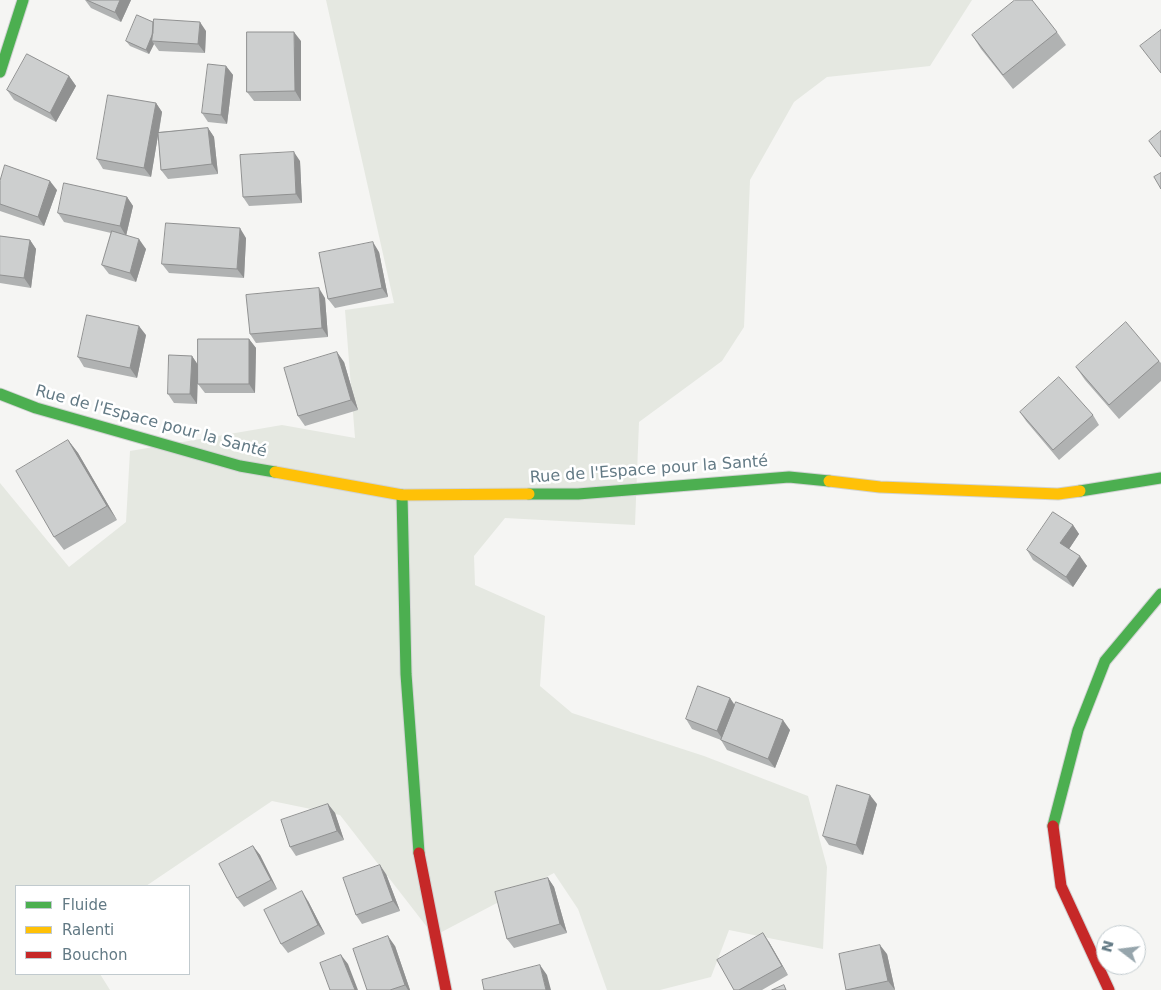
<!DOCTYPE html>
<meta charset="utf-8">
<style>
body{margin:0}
#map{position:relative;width:1161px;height:990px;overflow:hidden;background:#f5f5f3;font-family:"DejaVu Sans",sans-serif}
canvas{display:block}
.legend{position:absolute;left:15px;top:885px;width:175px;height:90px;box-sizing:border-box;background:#fff;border:1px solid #c1cace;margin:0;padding:6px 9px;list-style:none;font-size:15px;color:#637a85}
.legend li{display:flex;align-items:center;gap:10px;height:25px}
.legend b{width:25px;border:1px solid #c1cace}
.north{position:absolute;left:1096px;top:925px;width:50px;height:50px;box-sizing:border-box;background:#fff;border:1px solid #c1cace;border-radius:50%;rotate:285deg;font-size:14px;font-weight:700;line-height:20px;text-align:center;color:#637a85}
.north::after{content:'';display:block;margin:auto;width:18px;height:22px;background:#96a5ac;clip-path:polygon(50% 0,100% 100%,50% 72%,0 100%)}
</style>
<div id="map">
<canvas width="1161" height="990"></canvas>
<ul class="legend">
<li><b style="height:6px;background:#4caf50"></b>Fluide</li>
<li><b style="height:6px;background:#ffc107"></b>Ralenti</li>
<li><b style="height:6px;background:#c62828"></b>Bouchon</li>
</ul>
<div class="north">N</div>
</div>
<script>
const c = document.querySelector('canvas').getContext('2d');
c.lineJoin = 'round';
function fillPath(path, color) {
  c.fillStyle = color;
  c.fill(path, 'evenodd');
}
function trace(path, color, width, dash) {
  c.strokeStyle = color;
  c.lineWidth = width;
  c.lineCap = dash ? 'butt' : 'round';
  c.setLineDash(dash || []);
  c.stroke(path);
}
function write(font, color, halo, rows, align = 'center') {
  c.font = font + ' "DejaVu Sans",sans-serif';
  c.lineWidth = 5;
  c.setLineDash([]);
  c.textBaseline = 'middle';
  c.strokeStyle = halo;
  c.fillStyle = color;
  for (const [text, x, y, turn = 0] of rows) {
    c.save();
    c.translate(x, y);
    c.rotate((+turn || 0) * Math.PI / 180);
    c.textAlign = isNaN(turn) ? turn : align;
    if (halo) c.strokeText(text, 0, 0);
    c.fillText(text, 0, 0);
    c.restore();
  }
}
const green = new Path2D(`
 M326,0H972L930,66L827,77L794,102L750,180L744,327L722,361L639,422L635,525L505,518L474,556L475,585L545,616L540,686L572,713L704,756L808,796L827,867L823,949L729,930L711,977L660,990H607L578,909L554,873L434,936L340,815L272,801L146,886H16V974H100L110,990H0V483L69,567L126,522L130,451L282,425L355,438L345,310L394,303Z`);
const fast = new Path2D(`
 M0,72L23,0
 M0,394L36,408L240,466L275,472
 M1080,491L1161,478
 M529,494H578L789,477L829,481
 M402,495L406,674L419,853
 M1053,826L1078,730L1105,661L1161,594`);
const slow = new Path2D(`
 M275,472L402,495L529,494
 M829,481L880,487L1058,494L1080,491`);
const jam = new Path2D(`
 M1053,826L1061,886L1109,990
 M419,853L446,990`);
const wall = new Path2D(`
 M85,0H131L121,22L91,8Z
 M153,22L206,31L205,53L159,51L154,44L149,54L130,46L126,41Z
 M1057,32L1066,45L1013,89L981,49L972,35Z
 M301,41V101H254L247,92Z
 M226,66L233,75L227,124L208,122L202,113Z
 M69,76L76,86L56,122L14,100L7,90Z
 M156,103L162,112L159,132L208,128L214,137L218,174L168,179L161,170L158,135L151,177L103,169L97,159Z
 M300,161L302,203L249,206L243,197Z
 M0,181L57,190L44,226L0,211Z
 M127,197L133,206L126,236L146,249L136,282L109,274L102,265L111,233L64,222L58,213Z
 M0,236L30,240L36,249L31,288L0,283Z
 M246,238L244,278L169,273L162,264Z
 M379,252L388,297L335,308L328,299Z
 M325,298L328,337L256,343L250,334Z
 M146,335L137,378L84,367L78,357Z
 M249,339L256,348L255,393H205L198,384Z
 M192,356L198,365L197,404L174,403L168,394Z
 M1159,361L1161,363V381L1119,419L1085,380L1076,367Z
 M344,362L358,410L305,426L298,416Z
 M1020,412L1093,415L1099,425L1059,460L1026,421Z
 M68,440L78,453L117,520L64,550L54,537Z
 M1073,525L1079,534L1069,549L1087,566L1073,587L1033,560L1027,550Z
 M730,698L735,705L790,730L775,768L727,750L721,740L692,729L686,719Z
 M328,804L335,813L344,840L296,856L290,847Z
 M877,804L863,855L829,845L823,836Z
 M253,846L260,855L277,889L244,907L237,898Z
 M386,874L400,911L362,924L356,915Z
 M548,878L554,887L567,933L514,948L507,939Z
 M308,901L325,934L288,953L281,944Z
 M769,942L788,975L762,990H734Z
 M395,946L410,990H367Z
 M839,954H887L895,990H847Z`);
const shadedWall = new Path2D(`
 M120,0H131L121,22L115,12Z
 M200,22L206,31L205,53L198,44Z
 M157,23L152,41L154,44L149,54L146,50Z
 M294,32L301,41V101L295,91Z
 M226,66L233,75L227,124L221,115Z
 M69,76L76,86L56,122L50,113Z
 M156,103L162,112L151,177L144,168Z
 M208,128L214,137L218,174L212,164Z
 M294,152L300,161L302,203L296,194Z
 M50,181L57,190L44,226L38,217Z
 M127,197L133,206L126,236L120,226Z
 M240,228L246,238L244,278L237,269Z
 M139,239L146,249L136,282L130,273Z
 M30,240L36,249L31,288L24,278Z
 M373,242L379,252L388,297L382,288Z
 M319,288L325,298L328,337L322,328Z
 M139,326L146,335L137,378L130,368Z
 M249,339L256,348L255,393L249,384Z
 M337,352L344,362L358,410L351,400Z
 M192,356L198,365L197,404L190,394Z
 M68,440L78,453L117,520L107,506Z
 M1073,525L1079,534L1067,552L1060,543Z
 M1080,556L1087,566L1073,587L1066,577Z
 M730,698L736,708L724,741L717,731Z
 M783,720L790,730L775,768L768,759Z
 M870,795L877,804L863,855L856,845Z
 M328,804L335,813L344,840L337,831Z
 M253,846L260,855L277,889L271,880Z
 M380,865L386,874L400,911L393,901Z
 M548,878L554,887L567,933L560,924Z
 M302,891L308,901L325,934L318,925Z
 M763,933L769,942L788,975L782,966Z
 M388,936L395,946L410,990H408L405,985Z
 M880,945L887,954L895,990L888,981Z
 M341,955L348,964L358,990H355Z
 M540,965L547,975L551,990H546Z`);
const building = new Path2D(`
 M87,0H120L115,12Z
 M1015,0H1032L1057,32L1003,75L972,35Z
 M137,15L153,22V33L146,50L126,41Z
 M154,19L200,22L198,44L152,41Z
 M1161,30V73L1140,46Z
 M247,32H294L295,91L247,92Z
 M27,54L69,76L50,113L7,90Z
 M208,64L226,66L221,115L202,113Z
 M108,95L156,103L144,168L97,159Z
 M208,128L212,164L161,170L158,133Z
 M1161,131V157L1149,141Z
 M294,152L296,194L243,197L240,155Z
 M5,165L50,181L38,217L0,204V181Z
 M1161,173V189L1154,177Z
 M64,183L127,197L120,226L58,213Z
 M166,223L240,228L237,269L162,264Z
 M112,231L139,239L130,273L102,265Z
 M0,236L30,240L24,278L0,275Z
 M373,242L382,288L328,299L319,253Z
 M319,288L322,328L250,334L246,295Z
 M87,315L139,326L130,368L78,357Z
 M1126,322L1159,361L1109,405L1076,367Z
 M198,339H249V384H198Z
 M337,352L351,400L298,416L284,368Z
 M169,355L192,356L190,394H168Z
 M1059,377L1093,415L1053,450L1020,412Z
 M68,440L107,506L54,537L16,471Z
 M1053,512L1073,525L1060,543L1080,556L1066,577L1027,550Z
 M698,686L730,698L717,731L686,719Z
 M736,702L783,720L768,759L721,740Z
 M837,785L870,795L856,845L823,836Z
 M328,804L337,831L290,847L281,820Z
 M253,846L271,880L237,898L219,864Z
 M380,865L393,901L356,915L343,878Z
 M548,878L560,924L507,939L495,892Z
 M302,891L318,925L281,944L264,910Z
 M763,933L782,966L739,990H734L717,960Z
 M388,936L405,985L390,990H367L353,949Z
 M880,945L888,981L846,990L839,954Z
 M341,955L355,990H330L320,963Z
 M540,965L546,990H484L482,980Z
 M784,985L786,990H772Z`);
const streetNames = [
 ["Rue de l'Espace pour la Santé",151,422,15],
 ["Rue de l'Espace pour la Santé",649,470,-4]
];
fillPath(green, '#e5e8e1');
trace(fast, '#d1d3d3', 13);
trace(slow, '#d1d3d3', 13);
trace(jam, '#d1d3d3', 13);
trace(fast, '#4caf50', 11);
trace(slow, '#ffc107', 11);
trace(jam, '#c62828', 11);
fillPath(wall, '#b0b2b2');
fillPath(shadedWall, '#909191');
fillPath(building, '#cdcfcf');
trace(building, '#909191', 1);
write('16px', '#637a85', '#fff', streetNames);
</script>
